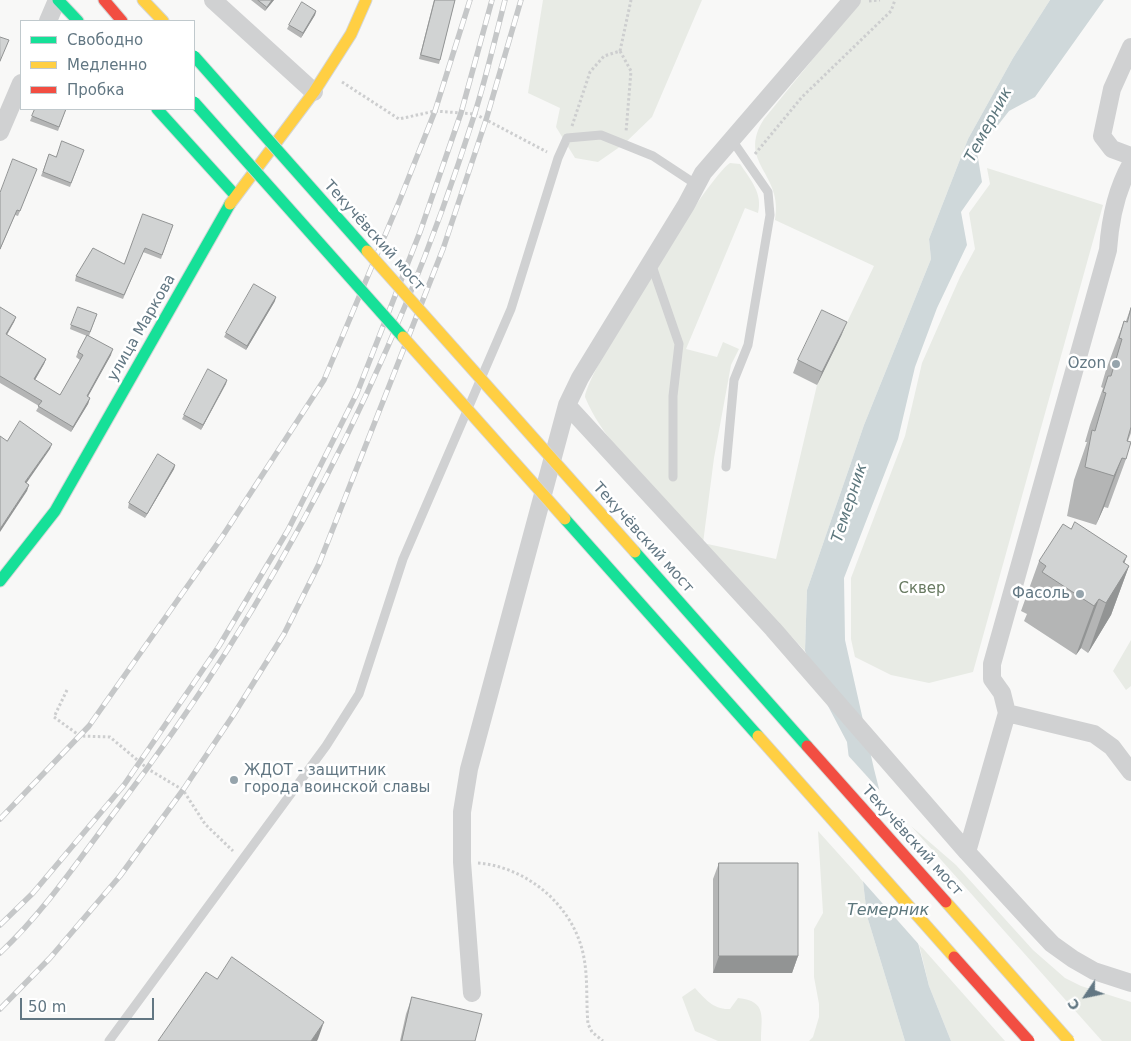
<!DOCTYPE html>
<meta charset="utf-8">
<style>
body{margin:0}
#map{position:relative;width:1131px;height:1041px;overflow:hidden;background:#f8f8f7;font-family:"DejaVu Sans",sans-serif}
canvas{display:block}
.legend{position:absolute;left:20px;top:20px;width:175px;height:90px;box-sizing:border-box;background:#fff;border:1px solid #c0c9cd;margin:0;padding:6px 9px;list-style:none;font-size:15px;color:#627783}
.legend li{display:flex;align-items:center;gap:10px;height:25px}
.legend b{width:25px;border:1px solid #c0c9cd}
.north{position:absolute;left:1061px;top:971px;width:50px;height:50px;-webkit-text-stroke:4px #fff;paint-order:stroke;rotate:236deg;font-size:14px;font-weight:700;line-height:20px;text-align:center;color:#627783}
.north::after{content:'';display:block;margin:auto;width:18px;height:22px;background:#627783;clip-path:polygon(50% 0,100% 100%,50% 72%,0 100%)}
.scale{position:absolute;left:20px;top:998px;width:134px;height:22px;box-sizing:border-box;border:2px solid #627783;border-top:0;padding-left:6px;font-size:15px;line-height:18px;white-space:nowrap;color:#627783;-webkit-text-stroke:4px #fff;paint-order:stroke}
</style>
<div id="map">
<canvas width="1131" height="1041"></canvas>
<ul class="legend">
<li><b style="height:6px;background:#16e098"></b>Свободно</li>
<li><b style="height:6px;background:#ffcf43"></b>Медленно</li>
<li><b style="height:6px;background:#f24e42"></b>Пробка</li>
</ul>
<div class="north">С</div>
<div class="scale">50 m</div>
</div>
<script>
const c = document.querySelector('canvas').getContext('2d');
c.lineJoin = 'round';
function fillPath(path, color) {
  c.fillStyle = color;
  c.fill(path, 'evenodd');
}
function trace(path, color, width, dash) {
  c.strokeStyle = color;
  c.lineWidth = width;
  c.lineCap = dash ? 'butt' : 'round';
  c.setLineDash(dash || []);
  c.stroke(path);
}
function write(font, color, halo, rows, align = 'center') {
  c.font = font + ' "DejaVu Sans",sans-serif';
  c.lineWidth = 5;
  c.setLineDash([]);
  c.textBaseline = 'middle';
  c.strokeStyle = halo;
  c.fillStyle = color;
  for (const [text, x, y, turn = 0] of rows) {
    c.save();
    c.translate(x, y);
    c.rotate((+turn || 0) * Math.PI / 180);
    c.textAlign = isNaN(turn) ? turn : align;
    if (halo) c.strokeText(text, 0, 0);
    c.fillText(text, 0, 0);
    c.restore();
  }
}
const green = new Path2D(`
 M543,0H702L652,117L624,144L598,162L575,158L556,127L560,108L528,93Z
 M861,0H1050L1013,58L968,139L929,239L931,259L864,425L807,590L805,651C757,600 709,549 662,497C634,467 601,436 585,397C587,372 708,176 730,163L740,164C751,180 763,194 758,213L745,208L686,349L717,357L723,342L739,349L731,365L714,458L703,543L776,559L817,385L874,266L775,220C784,173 736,163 764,119Z
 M987,168L1103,205L973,672L929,683L891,675L855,657L851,639V578L905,436L922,363L960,277L975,249L969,213L990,184Z
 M1131,640V686L1126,690L1113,671Z
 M911,826L956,865L1033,950L1065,978L1081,986L1131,1002V1041H1102Z
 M818,831L863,881L867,916L905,1041H809L813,1037L819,1017V1004L814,977V929L823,913Z
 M919,944L1005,1041H951L929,986Z
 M695,988C705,999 714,1010 730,1009L738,998C768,1001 761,1018 761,1041H718L695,1031L682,997Z`);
const water = new Path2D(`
 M1050,0H1104L1035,97L1009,111L977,152L982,182L961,212L967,245L937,308L915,367L898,439L844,578L845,640L874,769L929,986L951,1041H905L867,916L847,742L828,706L805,651L807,590L864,425L931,259L929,239L968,139L1013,58Z`);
const pier = new Path2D(`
 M845,752L884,795L922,948L860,878Z`);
const path = new Path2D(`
 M869,1L880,0
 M620,51L631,71L626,132
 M342,82L399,119L435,111L475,114L547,152
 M572,126L590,72L604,56L620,51L631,0
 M755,154L802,97L891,11L895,0
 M67,690L54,717L80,736L110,737L148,769L183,790L205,824L233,851
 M478,863C528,867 575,907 584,958C588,979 586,1003 588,1024L592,1032L603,1041`);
const lane = new Path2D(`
 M651,263L679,344L673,396V477
 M726,467L734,380L748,345L770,215L768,192L732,140
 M109,1041L326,746L359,694L403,559L511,309L558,158L567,138L601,135L653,156L697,185`);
const street = new Path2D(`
 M213,0L314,92
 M48,21L57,0
 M1131,47L1112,89L1102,136L1112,149L1131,156
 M0,132L21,83
 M567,405L773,629L967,852L1035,926L1052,944L1073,959L1094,971L1131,983
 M1007,713L1094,734L1112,747L1131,772
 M967,852L1007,713L1002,693L992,679V664L1108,250C1110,221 1116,190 1131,164
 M472,993L462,862V812L469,769L567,405L580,378L686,205L703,173L852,0`);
const fast = new Path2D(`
 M58,0L78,21
 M157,109L235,195
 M0,581L55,511L230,204`);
const slow = new Path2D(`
 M143,0L163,21
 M230,204L314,92L351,34L366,0`);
const jam = new Path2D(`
 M104,0L122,21`);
const rail = new Path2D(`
 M0,819L89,726L222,537L324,380L399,202L435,111L470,0
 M0,925L33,893L124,785L219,646L288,530L357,393L420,232L461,113L492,0
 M0,953C45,911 80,858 117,809C276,600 395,366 474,116C486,78 495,39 505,0
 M0,1009L50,958L120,876L183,790L234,714L284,634L319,564L443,249L486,120L521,0`);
const fastBridge = new Path2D(`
 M194,56L367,251
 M194,102L403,337
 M565,519L758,736
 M635,552L807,746`);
const slowBridge = new Path2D(`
 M367,251L635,552
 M403,337L565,519
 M758,736L954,957
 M946,902L1069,1041`);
const jamBridge = new Path2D(`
 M807,746L946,902
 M954,957L1029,1041`);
const wall = new Path2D(`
 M251,0H274L265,11Z
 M434,0H455L439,64L419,59Z
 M316,11L315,15L301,38L287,29L289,25Z
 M35,109H66L58,131L30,121Z
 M84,150L70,187L41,176L49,154L56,157Z
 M37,169L18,216L15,215L0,250V193Z
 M173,225L161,259L143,252L123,299L75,281L76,276L124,264Z
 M275,301L246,350L224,337L226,333Z
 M0,307L16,317L14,322L7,335L46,359L44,364L35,380L60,395L80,360L76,357L78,352L87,336L70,329L71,325L97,314L89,336L111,355L87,397L90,398L88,404L71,432L36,411L39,406L0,383Z
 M1131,307V433L1128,441L1126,459L1108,508L1104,507L1096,525L1067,516L1074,480L1087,442H1085L1090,425L1103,388L1101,387L1106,370L1124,321H1126Z
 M842,334L817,385L793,373L798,360Z
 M227,380L201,430L182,419L184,415Z
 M175,465L174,469L145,518L128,508L129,503Z
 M1039,561L1124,563L1129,566L1111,615L1088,653L1081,648L1076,655L1024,621L1027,614L1021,611Z
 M719,863L798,956L792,973H713V879Z
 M412,997L475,1041H400L406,1014Z`);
const shadedWall = new Path2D(`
 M272,0H274L265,11L267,7Z
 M316,11L315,15L301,38L303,33Z
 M276,297L275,301L246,350L247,346Z
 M16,317L14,322L4,339L6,334Z
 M847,322L842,334L817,385L822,372Z
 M113,349L111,355L85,402L87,396Z
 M46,359L44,364L32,385L34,379Z
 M227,380L226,384L201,430L203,425Z
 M90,398L88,404L71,432L73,427Z
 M52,444L50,449L23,488L25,482Z
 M1122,458L1104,507L1096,525L1114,476Z
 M175,465L174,469L145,518L147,514Z
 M29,485L27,491L0,532V529Z
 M1127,556L1114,590L1129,566L1111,615L1088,653L1106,603L1123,562Z
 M1099,599L1081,648L1076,655L1094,606Z
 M719,956H798L792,973H713Z
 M324,1022L318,1039L317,1041H311Z`);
const building = new Path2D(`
 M258,0H272L267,7Z
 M435,0H455L440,60L421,55Z
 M302,2L316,11L303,33L289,25Z
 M0,37L9,40L0,61Z
 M35,109H66L59,127L32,116Z
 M62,141L84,150L71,183L43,172L49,154L56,157Z
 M13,159L37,169L20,211L17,210L0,249V193Z
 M143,214L173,225L162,255L145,248L124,295L76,276L93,248L124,264Z
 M254,284L276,297L247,346L226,333Z
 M0,307L16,317L6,334L46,359L34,379L60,395L83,355L78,352L87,335L113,349L87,396L90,398L73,427L38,406L42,401L0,376Z
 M78,307L97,314L90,332L71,325Z
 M1131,308V427L1127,441L1131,442L1126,459L1122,458L1114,476L1085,467L1092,430L1095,431L1106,393L1103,392L1108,376H1111L1122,339L1119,338L1124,321L1127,322Z
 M822,310L847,322L822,372L798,360Z
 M208,369L227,380L203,425L184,415Z
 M20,421L52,444L25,482L29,485L0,529V436L7,441Z
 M158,454L175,465L147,514L129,503Z
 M1075,522L1127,556L1123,562L1129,566L1106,603L1099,599L1094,606L1042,572L1046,566L1039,561L1063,524L1071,529Z
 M719,863H798V956H719Z
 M232,957L324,1022L311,1041H158L206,972L217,979Z
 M412,997L482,1014L475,1041H402Z`);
const markers = [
 [1116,364,5,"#96a4ac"],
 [1080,594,5,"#96a4ac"],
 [234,780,5,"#96a4ac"]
];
const streetNames = [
 ["Текучёвский мост",374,236,48],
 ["улица Маркова",142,328,-60],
 ["Текучёвский мост",643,538,48],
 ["Текучёвский мост",912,841,48]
];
const poiNames = [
 ["Ozon",1106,364],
 ["Фасоль",1070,594],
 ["ЖДОТ - защитник",244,771,"left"],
 ["города воинской славы",244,788,"left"]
];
const parkNames = [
 ["Сквер",922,589]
];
const waterNames = [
 ["Темерник",989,125,-62],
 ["Темерник",850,503,-72],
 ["Темерник",888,911]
];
fillPath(green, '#e8ebe5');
fillPath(water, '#cfd8da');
fillPath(pier, '#f8f8f7');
trace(fast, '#d4d6d6', 13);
trace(slow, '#d4d6d6', 13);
trace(jam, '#d4d6d6', 13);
trace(path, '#cdcecf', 3, [2.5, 2.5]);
trace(lane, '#d0d1d2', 9);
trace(street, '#d0d1d2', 18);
trace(fast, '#16e098', 11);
trace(slow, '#ffcf43', 11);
trace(jam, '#f24e42', 11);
trace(rail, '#c5c7c8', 5.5);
trace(rail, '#fff', 4, [11]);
trace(fastBridge, '#d5d6d6', 13, []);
trace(slowBridge, '#d5d6d6', 13, []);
trace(jamBridge, '#d5d6d6', 13, []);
trace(fastBridge, '#16e098', 11);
trace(slowBridge, '#ffcf43', 11);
trace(jamBridge, '#f24e42', 11);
fillPath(wall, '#b4b5b5');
fillPath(shadedWall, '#929494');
fillPath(building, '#d1d3d3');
trace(building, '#929494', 1);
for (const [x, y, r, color] of markers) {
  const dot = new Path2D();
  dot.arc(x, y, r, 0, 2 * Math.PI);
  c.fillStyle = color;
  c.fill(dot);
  trace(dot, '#fff', 2);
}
write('15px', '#627783', '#fff', streetNames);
write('15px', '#627783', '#fff', poiNames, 'right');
write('15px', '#687a61', '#fff', parkNames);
write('italic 16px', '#5d777d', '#fff', waterNames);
</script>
